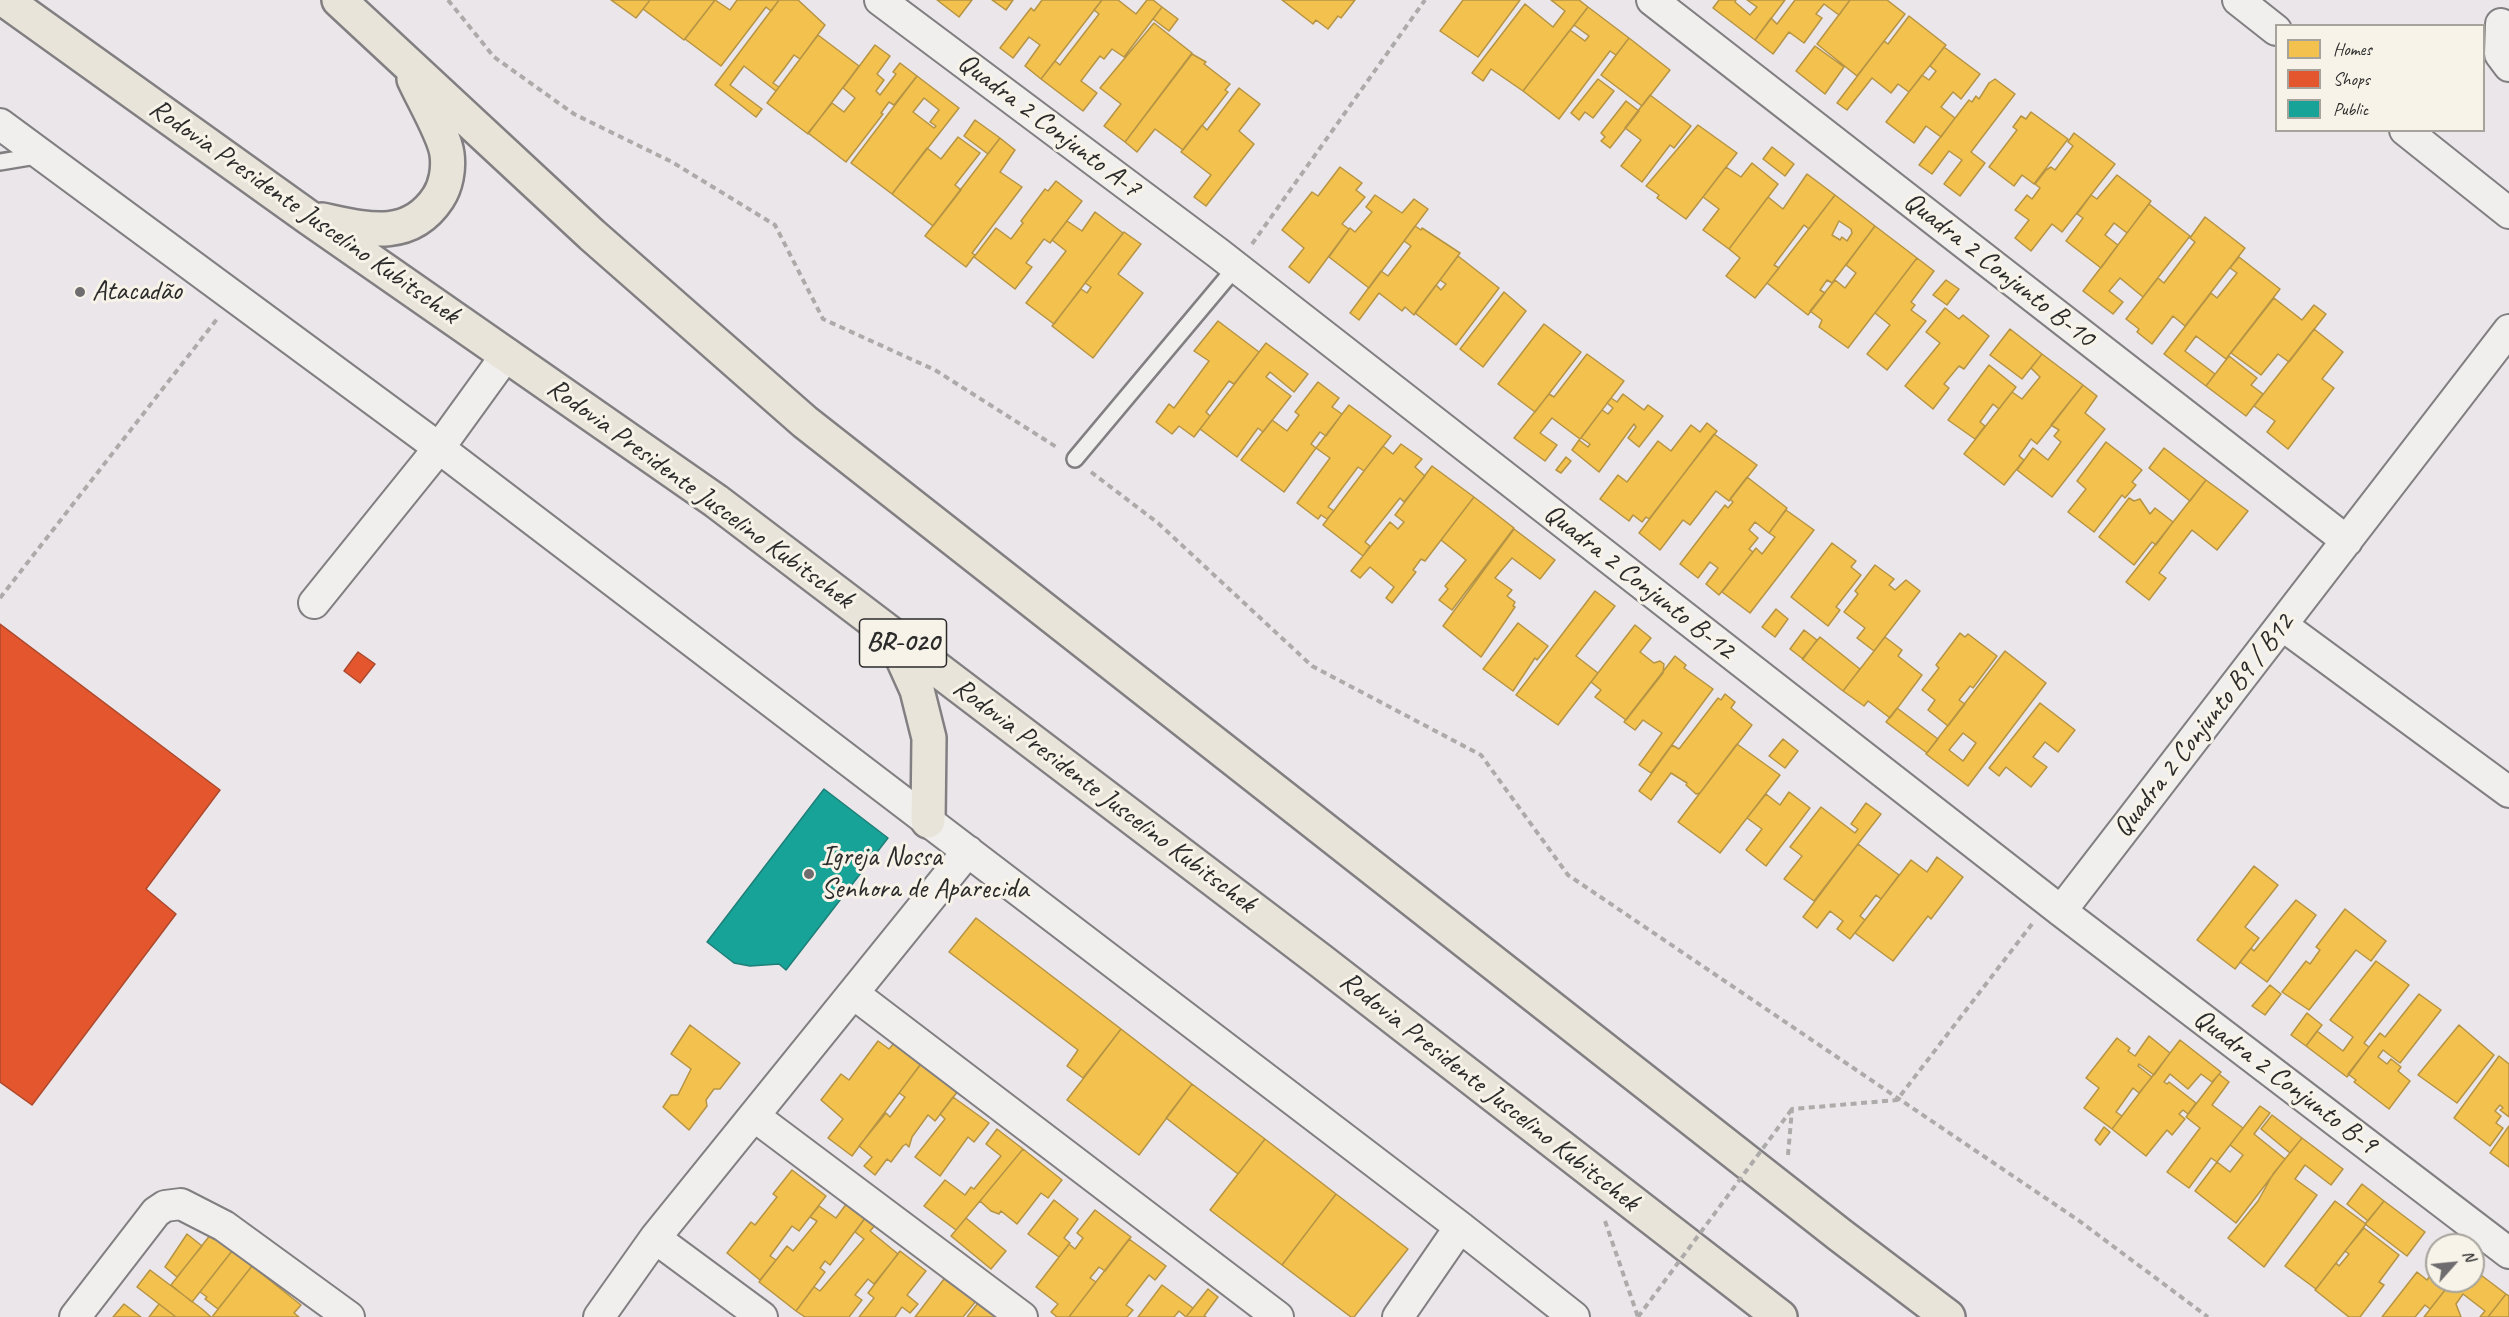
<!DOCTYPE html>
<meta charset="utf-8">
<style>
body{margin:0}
#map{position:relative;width:2509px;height:1317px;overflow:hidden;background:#ebe6ea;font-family:Caveat,sans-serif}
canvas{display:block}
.legend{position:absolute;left:2275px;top:24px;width:210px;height:108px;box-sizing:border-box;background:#f7f3e8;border:2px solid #a5a39c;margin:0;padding:8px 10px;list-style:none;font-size:18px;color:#2b2b2b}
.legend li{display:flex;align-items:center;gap:12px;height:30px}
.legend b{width:30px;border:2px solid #a5a39c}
.north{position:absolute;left:2425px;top:1233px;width:60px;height:60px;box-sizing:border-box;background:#f7f3e8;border:2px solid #a5a39c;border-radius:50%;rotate:63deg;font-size:16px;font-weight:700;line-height:24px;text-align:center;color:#2b2b2b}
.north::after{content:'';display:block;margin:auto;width:21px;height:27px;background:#6e6c6e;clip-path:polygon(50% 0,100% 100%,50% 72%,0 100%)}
</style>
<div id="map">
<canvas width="2509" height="1317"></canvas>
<ul class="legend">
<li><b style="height:16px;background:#f2c14e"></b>Homes</li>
<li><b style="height:16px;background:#e4572e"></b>Shops</li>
<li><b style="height:16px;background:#17a398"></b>Public</li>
</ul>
<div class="north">N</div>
</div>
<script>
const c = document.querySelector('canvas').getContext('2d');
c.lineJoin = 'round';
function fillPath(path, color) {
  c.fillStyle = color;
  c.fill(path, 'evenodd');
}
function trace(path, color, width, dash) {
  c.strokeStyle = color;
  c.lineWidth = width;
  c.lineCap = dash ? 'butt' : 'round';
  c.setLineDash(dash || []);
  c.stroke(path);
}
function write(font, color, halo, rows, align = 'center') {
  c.font = font + ' Caveat,sans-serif';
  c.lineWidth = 6;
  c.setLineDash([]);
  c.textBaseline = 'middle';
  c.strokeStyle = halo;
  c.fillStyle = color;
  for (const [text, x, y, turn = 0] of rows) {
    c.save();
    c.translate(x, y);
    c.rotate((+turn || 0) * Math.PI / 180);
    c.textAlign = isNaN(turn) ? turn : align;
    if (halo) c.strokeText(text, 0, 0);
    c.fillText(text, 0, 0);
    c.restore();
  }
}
const homes = new Path2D(`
 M611,0H650L636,18Z
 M650,0H715L684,40L643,9Z
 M715,0L730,10L737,0H779L771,11L766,7L721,66L685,39Z
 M779,0H798L825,25L800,59L794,55L783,70L773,83L779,87L776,91L744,66L730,85L762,109L756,117L715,85Z
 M937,0H972L959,17Z
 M992,0H1013L1006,10Z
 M1042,0H1102L1041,79L1025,66L1040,45L1029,37L1013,58L1000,48L1031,8L1034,11Z
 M1102,0H1118L1136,14L1147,0H1153L1162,7L1124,57L1112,49L1104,59L1100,56L1081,81L1097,93L1083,111L1041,79L1055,61L1060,65L1062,62L1099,14L1094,10Z
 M1282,0H1355L1341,18L1338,16L1328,29L1316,20L1313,24Z
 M1463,0H1520L1478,57L1440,31Z
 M1551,0H1579L1588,7L1523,91L1491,69L1483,81L1472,73L1525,4L1553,27L1565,11Z
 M1719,0H1736L1735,2L1750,15L1757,7L1747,0H1785L1755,40L1713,8Z
 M1795,0H1850L1839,15L1824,4L1816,14L1822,18L1804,43L1789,32L1773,54L1755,40L1771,18L1777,24Z
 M1850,0H1887L1905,14L1857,76L1817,44Z
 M1162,7L1178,19L1169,31L1153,19Z
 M1588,7L1629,38L1616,55L1610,51L1559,119L1523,91L1570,30L1585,41L1589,36L1574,25Z
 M1909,16L1946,45L1909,92L1898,84L1891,93L1872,78L1847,110L1837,103L1884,41L1888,44Z
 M1154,23L1192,53L1125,142L1104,126L1121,104L1100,88Z
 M818,35L859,66L808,134L767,103Z
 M1629,38L1670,70L1642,106L1601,75Z
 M875,45L890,56L877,74L884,80L876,91L880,95L896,74L893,72L900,63L917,76L894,105L889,102L881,113L883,114L846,162L808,133L832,103L844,112L855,98L843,88Z
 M1815,46L1844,67L1825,94L1796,71Z
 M1944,47L1980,74L1961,99L1953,92L1941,107L1955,118L1941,137L1926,126L1914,143L1886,122L1922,75L1929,80L1936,71L1930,66Z
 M1192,54L1206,62L1204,64L1230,84L1225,90L1228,92L1183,150L1155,129L1137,152L1125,142Z
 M917,76L959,108L892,194L851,163ZM924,98L939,110L930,122L936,126L934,128L913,112Z
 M1598,79L1614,91L1593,118L1585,112L1579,120L1571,113Z
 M1995,79L2015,94L1971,152L1985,163L1960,196L1944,184L1962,160L1949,151L1932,174L1919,165L1969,100L1972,102L1976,96L1979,99L1989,83Z
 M1239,88L1260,104L1239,131L1254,144L1206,206L1194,197L1211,175L1181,152L1202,125L1207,130Z
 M1650,95L1691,126L1674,148L1670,145L1642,182L1621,166L1641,140L1625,128Z
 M1626,101L1639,111L1610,148L1601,141L1605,137L1601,133Z
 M2031,112L2068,139L2034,184L2022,175L2014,186L1989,167L2017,130L2013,127L2021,116L2026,119Z
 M975,120L1000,138L988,154L964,136Z
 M1698,125L1737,153L1686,219L1657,198L1659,195L1646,186Z
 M2074,133L2115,164L2062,232L2052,224L2031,251L2015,238L2029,220L2015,210L2027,195L2032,199L2040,188L2035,184L2046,170L2051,167L2055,170L2073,146L2068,142Z
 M958,137L980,153L955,185L961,190L933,226L892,194L927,148L941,159Z
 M1000,138L1015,150L1000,172L1022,187L972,253L975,255L966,267L925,236Z
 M1772,147L1794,164L1785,176L1763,159Z
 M1752,163L1778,184L1729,249L1703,230L1719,209L1703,197L1726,167L1741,177Z
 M1340,167L1362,183L1356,190L1365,197L1342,224L1349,229L1309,283L1289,267L1304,248L1282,230L1312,192L1318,196Z
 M1807,174L1835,195L1809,229L1804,225L1774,265L1779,268L1755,298L1726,276L1740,258L1729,249L1768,197L1783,209Z
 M2117,175L2151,201L2127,233L2114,223L2105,235L2118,245L2101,268L2066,241L2083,218L2077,214L2091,195L2097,199Z
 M1056,181L1082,201L1050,243L1044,239L1026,263L1032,267L1015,289L974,257L996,228L1011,239L1023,223L1021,221L1045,189L1048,191Z
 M1375,195L1402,213L1414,199L1428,209L1369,288L1329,257L1350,228L1355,232L1372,212L1366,207Z
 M1835,195L1875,226L1832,283L1827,280L1820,290L1825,293L1808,315L1767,283ZM1839,221L1851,229L1852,233L1847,241L1842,237L1840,240L1832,235Z
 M2149,204L2190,236L2143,297L2120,278L2109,291L2123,302L2113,314L2083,291Z
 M1095,212L1123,233L1054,324L1026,303L1066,251L1052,240L1067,221L1082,231Z
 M2205,217L2245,248L2185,326L2173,316L2152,344L2137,332L2139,329L2126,319L2158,278L2164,283L2195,242L2190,238Z
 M1415,226L1421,230L1422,228L1460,253L1414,315L1405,307L1402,311L1379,293L1359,320L1350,313L1381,271L1388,276L1411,246L1404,241Z
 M1875,226L1917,258L1848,348L1819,327L1822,320L1810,311L1835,280L1845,288L1856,273L1846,265Z
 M1124,232L1141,244L1118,274L1143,293L1093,358L1052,326L1081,289L1087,293L1091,287L1085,283Z
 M1458,256L1499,288L1456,345L1415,313L1436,285L1441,290L1446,284L1440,280Z
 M2239,257L2280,289L2226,359L2196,336L2185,351L2215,374L2206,386L2164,354L2211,293L2217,298L2237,273L2230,268Z
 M1917,258L1934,271L1911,302L1915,305L1911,310L1926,321L1887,370L1867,354L1890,325L1875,313Z
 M1946,280L1959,289L1947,305L1933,295Z
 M1504,292L1526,311L1483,367L1460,349Z
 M2274,298L2302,320L2314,305L2326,314L2289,362L2278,354L2261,375L2231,353Z
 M1945,308L1959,319L1963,315L1989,336L1964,369L1959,366L1944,384L1949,388L1933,409L1905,386L1940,343L1926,332Z
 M1218,321L1259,352L1234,384L1229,381L1206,412L1210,416L1194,437L1179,426L1172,434L1156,422L1169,404L1174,408L1209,361L1194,351Z
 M1544,324L1581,352L1535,412L1498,384Z
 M2010,329L2042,354L2022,379L1990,355Z
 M2314,329L2343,352L2322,379L2334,388L2288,449L2267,432L2275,421L2254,406Z
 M1266,343L1308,374L1294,392L1270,372L1266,377L1291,396L1263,432L1258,428L1237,457L1200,429Z
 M1587,354L1624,381L1580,439L1552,418L1540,433L1557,445L1545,461L1514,438L1549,394L1554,397Z
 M2042,354L2083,385L2037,444L2031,439L2019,456L2024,460L2004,485L1964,454L2012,392L2022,399L2040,377L2031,368Z
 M2229,356L2257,378L2251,385L2263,394L2246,416L2206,386Z
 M1989,365L2016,387L1999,409L1993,404L1980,422L1985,426L1975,439L1948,420Z
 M1318,382L1339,398L1332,407L1342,414L1326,436L1320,432L1311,444L1316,448L1284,492L1241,460L1272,420L1287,431L1299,415L1295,412Z
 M2083,385L2097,396L2085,413L2105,429L2052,497L2017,470L2033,448L2048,460L2061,442L2054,436L2059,430L2051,425Z
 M1623,394L1644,410L1648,405L1663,416L1639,447L1628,438L1636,427L1634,424L1599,472L1572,450L1579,440L1588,447L1590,444L1581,438L1602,410L1608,414L1613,408L1607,403L1611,398L1617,402Z
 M1349,405L1391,436L1364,471L1358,467L1328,507L1334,511L1327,519L1321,515L1318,519L1297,503L1330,458L1316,448Z
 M1707,423L1717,431L1649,519L1646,517L1642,522L1633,515L1629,521L1600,499L1618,475L1627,482L1658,441L1671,451L1691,425L1700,432Z
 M1714,434L1757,465L1729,501L1716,491L1690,525L1683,520L1660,550L1639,533Z
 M2106,442L2142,470L2132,482L2136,485L2125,498L2122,495L2094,532L2068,512L2086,489L2077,481Z
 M1401,444L1422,459L1415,467L1425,476L1404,502L1400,498L1365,542L1370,546L1363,556L1323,525L1383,446L1393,454Z
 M2164,448L2206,480L2190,501L2149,468Z
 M1566,457L1571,461L1561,473L1556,470Z
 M1432,466L1474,497L1425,561L1421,559L1413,570L1416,572L1392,603L1386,598L1394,587L1370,567L1360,578L1351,571L1390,522L1398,529L1404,522L1395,515Z
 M1747,477L1787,508L1769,533L1755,522L1749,530L1758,538L1749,549L1753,552L1719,595L1706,584L1718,568L1710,562L1698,578L1680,564L1725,505L1728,508L1733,502L1730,499Z
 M2206,480L2248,511L2217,550L2192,530L2159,573L2166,578L2149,600L2126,582Z
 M1474,497L1514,528L1452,610L1439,600L1448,589L1445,586L1466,560L1441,540Z
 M2129,498L2134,501L2140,499L2150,514L2155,508L2173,522L2156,545L2152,542L2134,565L2099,537Z
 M1786,510L1814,530L1750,613L1722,592L1756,548L1762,554L1775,537L1769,533Z
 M1514,529L1555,560L1540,579L1512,558L1500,572L1495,578L1512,590L1507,596L1515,602L1513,606L1515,607L1481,657L1443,626Z
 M1832,543L1856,561L1851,567L1861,575L1836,607L1840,610L1828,626L1791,597Z
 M1875,565L1894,579L1889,585L1895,590L1906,580L1920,591L1874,651L1857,638L1865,628L1844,612L1858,594L1855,591Z
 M1595,591L1615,606L1576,656L1598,673L1558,725L1516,695Z
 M1776,609L1788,619L1775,637L1762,627Z
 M1518,623L1548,646L1537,660L1535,658L1513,691L1483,669Z
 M1635,625L1651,638L1640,652L1654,663L1660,661L1664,664L1663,673L1626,720L1595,697L1601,690L1591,682Z
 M1804,630L1817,640L1803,659L1790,649Z
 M1960,633L1965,637L1968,634L1997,656L1973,688L1970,686L1959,700L1965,704L1948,726L1928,710L1935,700L1922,690L1939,668L1936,665Z
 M1820,637L1860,669L1843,691L1802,659Z
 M1885,637L1902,650L1898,656L1922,675L1890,718L1868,701L1864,706L1843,691Z
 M2005,651L2046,683L1968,786L1926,754ZM1963,733L1976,743L1963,761L1949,750Z
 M1675,656L1686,665L1684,668L1713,689L1651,773L1639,765L1662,733L1643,720L1635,730L1624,722Z
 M1725,694L1735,702L1731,708L1752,725L1700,793L1696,794L1686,785L1687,783L1671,773L1651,800L1639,791L1672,745L1679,749L1718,698L1721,700Z
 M2040,703L2075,730L2058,752L2045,742L2033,757L2047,767L2031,787L2006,767L1999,776L1989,768Z
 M1897,708L1938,739L1927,753L1886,722Z
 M1783,739L1798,751L1785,768L1769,756Z
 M1737,744L1780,775L1720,853L1678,822Z
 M1789,792L1810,808L1766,866L1746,850L1762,829L1747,818L1766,794L1780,805Z
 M1866,803L1881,814L1814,901L1784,879L1802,856L1790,847L1821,807L1855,833L1858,829L1851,824Z
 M1858,844L1899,875L1881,899L1876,895L1860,916L1865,920L1850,939L1837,929L1843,921L1830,911L1817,928L1803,917Z
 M1937,857L1963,877L1931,919L1928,916L1893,961L1855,933L1911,860L1927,872Z
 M2254,866L2278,885L2245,927L2259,938L2235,969L2197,940Z
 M2296,900L2316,915L2267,982L2240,962L2251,948L2254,951Z
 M2345,909L2386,941L2371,961L2356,950L2309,1010L2282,992L2306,961L2310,964L2320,950L2316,947Z
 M976,918L1121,1029L1083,1078L1067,1066L1078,1050L949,952Z
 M2376,961L2409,985L2364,1043L2369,1047L2347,1077L2306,1046L2317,1031L2343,1051L2353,1037L2330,1020Z
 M2270,985L2281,994L2265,1015L2252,1006Z
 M2419,994L2441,1010L2400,1063L2383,1050L2378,1057L2387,1064L2391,1059L2401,1067L2398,1071L2410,1081L2389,1109L2354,1082L2356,1080L2348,1074L2380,1033L2385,1037Z
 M2307,1013L2322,1025L2306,1046L2291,1035Z
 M690,1025L740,1063L720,1089H714L706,1100L707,1106L689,1130L663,1107L671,1095H678L691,1069L671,1054Z
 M2459,1025L2494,1055L2457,1103L2418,1075Z
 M1121,1029L1192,1084L1139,1155L1067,1100Z
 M2149,1036L2170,1053L2154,1075L2139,1064L2138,1066L2152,1077L2139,1093L2133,1088L2116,1112L2122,1116L2112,1129L2084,1108L2099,1088L2086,1078L2117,1038L2130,1048L2128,1051L2135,1056Z
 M2180,1040L2221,1072L2212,1082L2201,1074L2188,1089L2170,1074L2164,1082L2167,1084L2169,1082L2196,1103L2188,1114L2183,1110L2179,1114L2185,1119L2172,1135L2167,1130L2146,1156L2112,1129Z
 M878,1041L889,1049L896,1041L923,1061L852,1156L828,1138L843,1119L821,1100L841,1074L849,1080Z
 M2499,1056L2509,1064V1117L2500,1110L2503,1108L2500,1105L2495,1111L2501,1116L2496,1123L2503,1128L2490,1146L2454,1118Z
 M921,1064L958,1091L935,1121L928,1115L912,1137L909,1147L906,1144L903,1146L891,1162L887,1159L875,1175L864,1166L872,1157L859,1146L886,1113L890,1117L905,1097L899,1093Z
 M2219,1074L2229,1082L2212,1105L2243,1128L2217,1162L2211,1158L2189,1188L2167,1172L2200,1128L2186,1117Z
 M1192,1084L1265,1139L1238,1174L1166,1118Z
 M953,1097L989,1123L974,1142L968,1137L940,1176L915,1157L945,1119L940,1114Z
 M2260,1106L2270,1113L2254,1134L2285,1159L2236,1223L2195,1191L2217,1162L2230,1172L2243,1155L2230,1145Z
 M2272,1115L2302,1138L2290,1153L2261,1129Z
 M2509,1126V1167L2490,1153Z
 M2104,1127L2110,1132L2100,1145L2095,1140Z
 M997,1129L1023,1149L956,1230L924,1206L945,1180L965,1195L971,1187L974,1189L1001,1156L986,1144Z
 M2302,1138L2343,1169L2331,1185L2305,1165L2295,1179L2317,1195L2264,1267L2228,1238L2258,1201L2273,1174Z
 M1265,1139L1336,1194L1282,1265L1210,1210Z
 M1023,1149L1062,1180L1048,1198L1041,1193L1017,1224L1001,1211L999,1214L991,1211L980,1201Z
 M792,1170L826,1196L799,1231L792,1226L770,1256L776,1260L760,1280L727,1253L751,1222L755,1225L777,1197L773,1194Z
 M2362,1184L2384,1201L2368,1221L2347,1204Z
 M1336,1194L1408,1249L1354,1317H1351L1282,1265Z
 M850,1199L868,1214L830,1265L825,1261L820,1268L825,1272L796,1311L759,1282L787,1246L793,1251L815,1224L817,1221L810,1217L819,1206L836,1218Z
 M1054,1200L1078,1219L1064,1238L1070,1243L1059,1257L1028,1234Z
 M2335,1201L2366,1224L2316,1289L2285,1266Z
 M2384,1201L2425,1232L2407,1256L2365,1224Z
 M1095,1210L1131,1237L1105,1271L1099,1267L1090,1278L1096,1282L1069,1317H1057L1051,1312L1058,1304L1036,1287L1069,1244L1075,1249L1083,1238L1077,1233Z
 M868,1214L878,1222L870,1231L898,1254L874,1284L868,1279L855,1295L862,1300L849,1317H805L796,1311L814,1287L820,1291L864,1239L855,1232Z
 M966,1218L1006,1251L991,1269L951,1236Z
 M2364,1228L2399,1255L2379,1282L2384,1285L2360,1317H2349L2315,1290L2336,1263L2339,1266L2349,1254L2345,1251Z
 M187,1234L202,1246L177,1277L165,1267Z
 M211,1234L232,1251L192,1302L171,1285Z
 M1129,1239L1166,1266L1155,1280L1149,1275L1126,1305L1133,1310L1127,1317H1069Z
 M232,1251L252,1266L218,1309L205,1299L207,1297L200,1292Z
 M900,1251L926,1271L907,1295L918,1304L910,1313L902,1307L895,1317H859L874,1298L868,1293Z
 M252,1266L301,1305L294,1313L299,1317H212Z
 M2473,1269L2506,1294L2488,1317H2480L2485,1311L2463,1294L2456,1304L2461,1317H2424L2452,1281H2473Z
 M150,1270L202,1309L211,1317H176L137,1287Z
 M2417,1272L2427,1280L2433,1272L2437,1276V1281H2444L2449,1285L2430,1309L2425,1305L2415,1317H2382Z
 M944,1279L976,1301L963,1317H915Z
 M1162,1285L1193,1308L1186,1317L1179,1311L1174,1317H1138Z
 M1208,1289L1218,1297L1204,1316L1206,1317H1186Z
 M2506,1294L2509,1296V1317H2488Z
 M978,1303L997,1317H967Z
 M124,1304L141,1317H113Z
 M159,1304L176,1317H149Z`);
const shops = new Path2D(`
 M0,624L220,790L146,889L176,914L32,1105L0,1082Z
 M358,652L375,664L360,683L344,671Z`);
const public = new Path2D(`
 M824,789L888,838L786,970L779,964L750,966L734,963L707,942Z`);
const path = new Path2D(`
 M448,0L494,57L574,114L672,162L775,225L823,319L935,370L1058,448
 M1252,244L1425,0
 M1091,472L1158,523L1312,666L1481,755L1568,875L2078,1220L2208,1317
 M0,598L217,319
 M1788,1155L1792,1109L1897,1100L2032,924
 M1605,1221L1638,1317`);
const service = new Path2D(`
 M0,162L42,155
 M1075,459L1236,267`);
const minor = new Path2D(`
 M880,0L1218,253L2061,911L2509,1253
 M1652,0L2347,541
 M2238,0L2276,30
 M2501,24L2500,54L2509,66
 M0,124L439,448L1460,1227L1574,1317
 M2405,130L2509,213
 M314,603L439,448L507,354
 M2282,625L2509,792
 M2061,911L2509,330
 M854,994L1278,1317
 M754,1116L1022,1317
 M655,1238L762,1317
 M75,1317L156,1212L165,1206L181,1204L224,1226L349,1317
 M599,1317L655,1238L968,851
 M1398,1317L1460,1227`);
const trunk = new Path2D(`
 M5,0L308,217L716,501L1321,961L1780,1317
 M339,0L592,235L805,422L1840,1235L1948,1317
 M322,220C365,229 409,242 438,198C446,186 449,169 447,154C445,136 422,97 414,79
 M894,639L917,690L929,738L928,821`);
const pathBridge = new Path2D(`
 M1638,1317L1792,1109`);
const markers = [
 [80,292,6,"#6e6c6e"],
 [809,874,6,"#6e6c6e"]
];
const shields = [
 [903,643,87]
];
const shieldNames = [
 ["BR-020",903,643]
];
const streetNames = [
 ["Quadra 2 Conjunto A-7",1049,126,37],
 ["Rodovia Presidente Juscelino Kubitschek",304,212,35],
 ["Quadra 2 Conjunto B-10",1999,270,38],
 ["Rodovia Presidente Juscelino Kubitschek",700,494,36],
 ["Quadra 2 Conjunto B-12",1639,582,38],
 ["Quadra 2 Conjunto B9 / B12",2204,726,-52],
 ["Rodovia Presidente Juscelino Kubitschek",1104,796,37],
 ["Quadra 2 Conjunto B-9",2285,1082,37],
 ["Rodovia Presidente Juscelino Kubitschek",1489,1092,38]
];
const poiNames = [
 ["Atacadão",92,292],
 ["Igreja Nossa",821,858],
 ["Senhora de Aparecida",821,890]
];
fillPath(homes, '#f2c14e');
trace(homes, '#b69444', 1.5);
fillPath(shops, '#e4572e');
trace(shops, '#ac4a2d', 1.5);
fillPath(public, '#17a398');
trace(public, '#1d7f77', 1.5);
trace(service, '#817f81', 20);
trace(minor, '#817f81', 34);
trace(trunk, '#817f81', 38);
trace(path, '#adabaa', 4, [6, 4.5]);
trace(service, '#f1efed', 15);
trace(minor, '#f1efed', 30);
trace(trunk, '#e9e4da', 33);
trace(pathBridge, '#adabaa', 4, [6, 4.5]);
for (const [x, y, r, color] of markers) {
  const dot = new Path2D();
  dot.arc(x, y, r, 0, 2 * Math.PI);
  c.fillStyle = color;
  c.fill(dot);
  trace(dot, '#f7f3e8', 2);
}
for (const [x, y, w] of shields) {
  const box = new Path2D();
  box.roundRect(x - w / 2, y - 24, w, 48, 4.5);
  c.fillStyle = '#f7f3e8';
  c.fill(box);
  trace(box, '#2b2b2b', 1.5);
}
write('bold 27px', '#2b2b2b', null, shieldNames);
write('28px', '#2b2b2b', '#f7f3e8', streetNames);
write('28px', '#2b2b2b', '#f7f3e8', poiNames, 'left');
</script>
